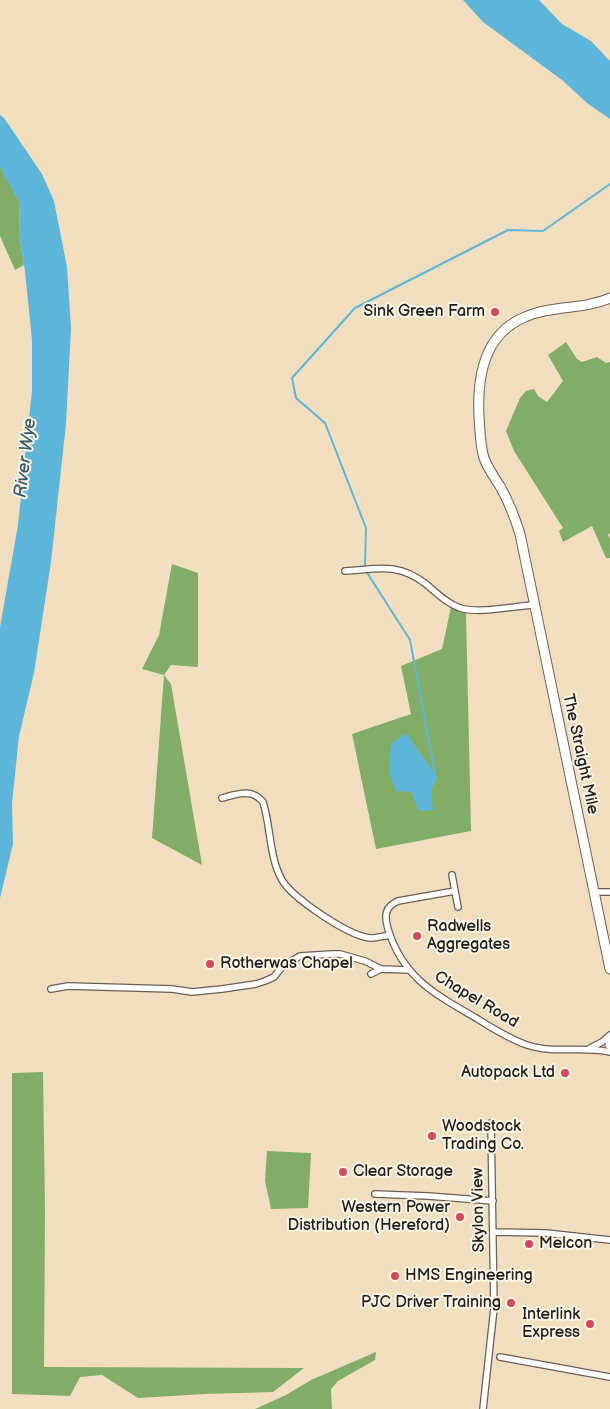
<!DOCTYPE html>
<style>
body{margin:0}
canvas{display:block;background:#f1debe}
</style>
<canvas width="610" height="1409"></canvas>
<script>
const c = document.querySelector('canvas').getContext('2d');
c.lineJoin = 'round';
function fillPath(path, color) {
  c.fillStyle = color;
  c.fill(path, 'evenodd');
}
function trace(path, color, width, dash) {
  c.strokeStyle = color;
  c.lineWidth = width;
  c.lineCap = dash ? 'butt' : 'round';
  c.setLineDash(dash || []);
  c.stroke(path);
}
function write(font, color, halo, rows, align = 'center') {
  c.font = font + ' "Balsamiq Sans",sans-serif';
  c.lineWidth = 4;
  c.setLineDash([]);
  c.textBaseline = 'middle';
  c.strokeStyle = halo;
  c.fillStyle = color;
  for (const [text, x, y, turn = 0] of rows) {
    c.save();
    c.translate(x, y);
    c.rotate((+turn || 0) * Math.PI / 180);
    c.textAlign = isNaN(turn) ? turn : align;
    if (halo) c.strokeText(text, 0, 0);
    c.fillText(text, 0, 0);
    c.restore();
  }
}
const forest = new Path2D(`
 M0,166L19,201L20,240L24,265L15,270L0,236Z
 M566,342L577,359L582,362L597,357L606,363L610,362V533L608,535L610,539V558H606L592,526L563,542L559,531L563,528L514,451L506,431L520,398L526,391L534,389L538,396L547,402L563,381L548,355Z
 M172,564L198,573V667L171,665L164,675L171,684L202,865L152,838L164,675L142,669L159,635Z
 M451,607L466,613L471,831L376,849L352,734L411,714L401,666L442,649Z
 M43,1072L45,1209L44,1367L304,1368L273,1392L205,1394L138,1398L102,1375L80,1377L70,1396L12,1394V1073Z
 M267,1151L311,1153L308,1208L271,1209L265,1181Z
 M376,1352L375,1360L338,1381L331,1389L332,1409H255L286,1395L311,1380Z`);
const water = new Path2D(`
 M463,0H539L562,24L591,41L610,61V119L587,103L562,80L483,22Z
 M0,115L4,118L42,174L54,201L67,267L71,328L66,424L51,562L34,673L19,736L12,803L13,844L0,898V627L18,525L32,390V340L25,272L20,240L19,201L0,167Z
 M406,733L437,777L431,792L433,810L419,811L411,792L396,791L389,773L391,744Z`);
const stream = new Path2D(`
 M365,565L366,528L325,423L296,398L292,378L355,308L508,230L543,231L610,184
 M366,571L410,640L435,774`);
const minor = new Path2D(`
 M345,571C378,569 398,562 426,584C437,593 446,603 460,608C481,614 512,606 534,605
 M222,798C237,794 252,788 263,802C271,827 269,857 282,880C292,898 350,937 371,938C377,938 384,936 390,935
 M452,875L458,907
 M455,891L398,901C385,907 384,915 388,929C403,978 435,994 476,1018C492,1028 509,1039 527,1045C554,1054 582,1046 610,1052
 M594,892H610
 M371,974L381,969L409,970
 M51,989L68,986L172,989L192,992L222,989L256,984L265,981L274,977L282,967L300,956L332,954H340L365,961L381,969
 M590,1048L602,1042L610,1035
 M375,1194L428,1196L493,1201
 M494,1232L546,1233L610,1240
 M500,1357L610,1377
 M483,1409L494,1308L491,1123`);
const secondary = new Path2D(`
 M610,298C583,310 552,305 525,317C484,334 477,376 479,416C480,430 480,445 484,458C488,469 495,478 501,488C509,502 515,518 520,534L610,969
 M610,1038V1045`);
const markers = [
 [495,312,5,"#d1495b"],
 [417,936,5,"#d1495b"],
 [210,964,5,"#d1495b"],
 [565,1073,5,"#d1495b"],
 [432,1136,5,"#d1495b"],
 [343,1172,5,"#d1495b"],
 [460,1217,5,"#d1495b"],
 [529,1244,5,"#d1495b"],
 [395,1276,5,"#d1495b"],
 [511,1303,5,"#d1495b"],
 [590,1324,5,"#d1495b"]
];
const poiNames = [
 ["Sink Green Farm",485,312,"right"],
 ["Radwells",427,927],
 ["Aggregates",427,945],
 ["Rotherwas Chapel",220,964],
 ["Autopack Ltd",555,1073,"right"],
 ["Woodstock",442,1127],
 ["Trading Co.",442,1145],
 ["Clear Storage",353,1172],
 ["Western Power",450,1208,"right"],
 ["Distribution (Hereford)",450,1226,"right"],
 ["Melcon",539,1244],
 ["HMS Engineering",405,1276],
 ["PJC Driver Training",501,1303,"right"],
 ["Interlink",580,1315,"right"],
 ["Express",580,1333,"right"]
];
const streetNames = [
 ["The Straight Mile",580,754,78],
 ["Chapel Road",476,1000,31],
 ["Skylon View",479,1210,-91]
];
const waterNames = [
 ["River Wye",26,458,-83]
];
fillPath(forest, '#81ad66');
fillPath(water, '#5db6da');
trace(stream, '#5db6da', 2);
trace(minor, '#676055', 8);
trace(secondary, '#676055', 11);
trace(minor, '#fff', 5.5);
trace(secondary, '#fff', 9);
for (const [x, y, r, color] of markers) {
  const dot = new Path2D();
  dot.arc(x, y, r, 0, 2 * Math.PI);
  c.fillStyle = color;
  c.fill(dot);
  trace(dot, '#fcf5e5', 2);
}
write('16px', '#1c1c1c', '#fcf5e5', poiNames, 'left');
write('16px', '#1c1c1c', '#fcf5e5', streetNames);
write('italic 18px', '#365a68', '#fcf5e5', waterNames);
</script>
